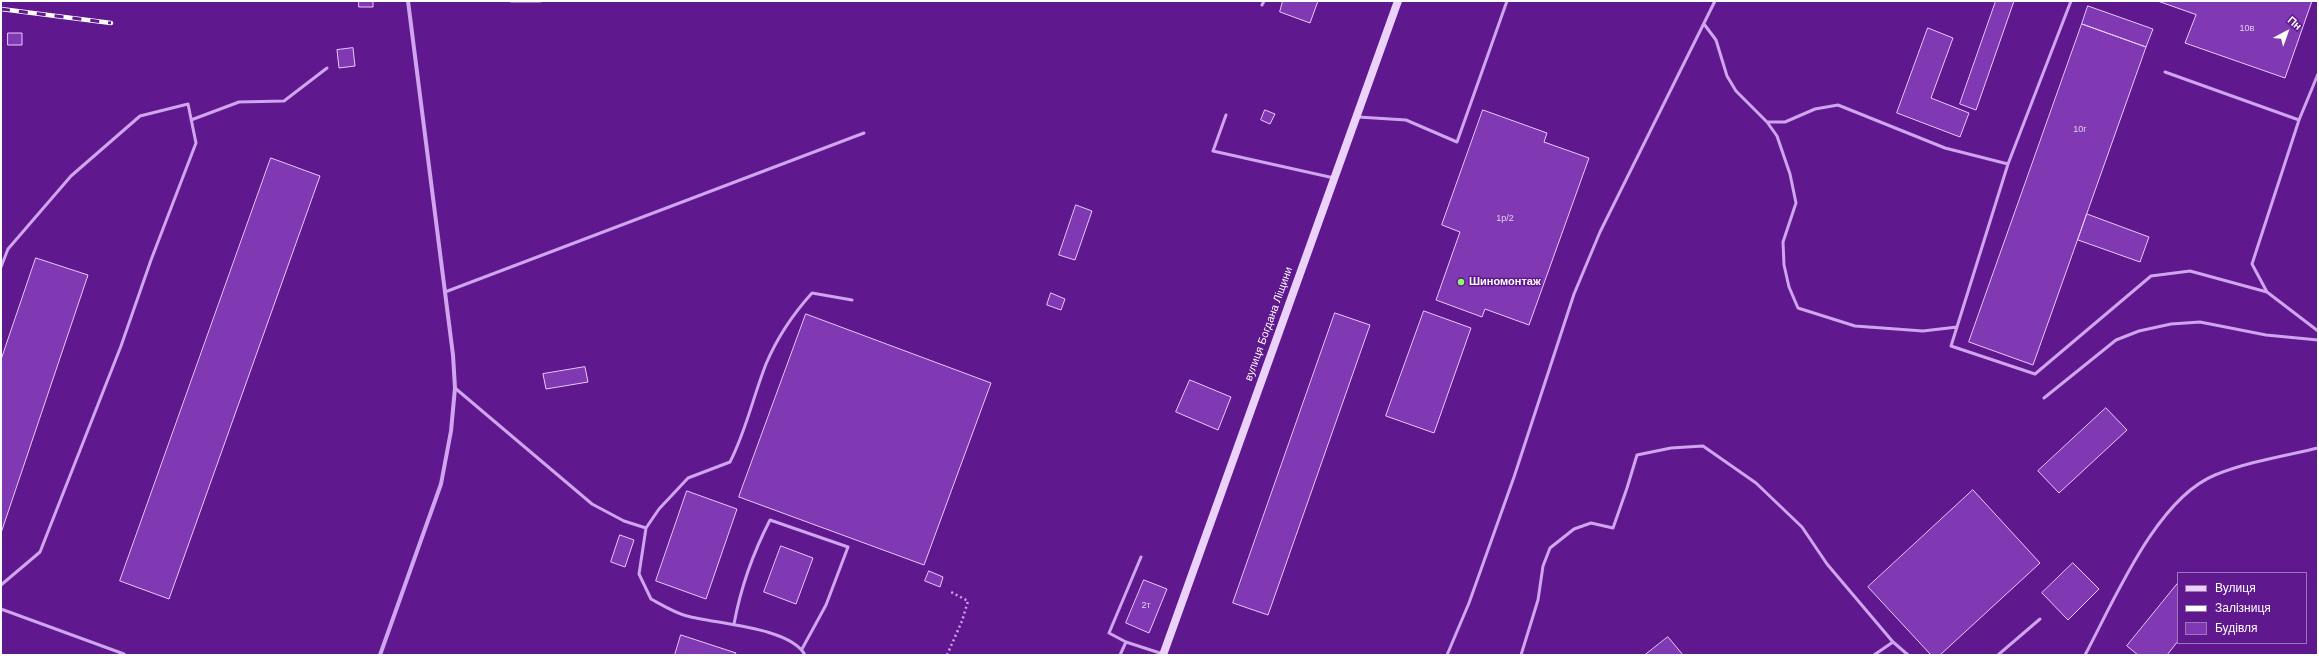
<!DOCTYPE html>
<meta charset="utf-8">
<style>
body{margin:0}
#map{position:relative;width:2319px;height:656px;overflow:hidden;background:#5f188e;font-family:Helvetica,sans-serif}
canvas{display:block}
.frame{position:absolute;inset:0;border:2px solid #fff;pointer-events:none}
.legend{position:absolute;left:2177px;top:572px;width:130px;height:72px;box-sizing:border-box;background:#5f188e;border:1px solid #9f74bb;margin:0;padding:5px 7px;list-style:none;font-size:12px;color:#fff}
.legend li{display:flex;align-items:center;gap:8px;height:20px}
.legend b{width:20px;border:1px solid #9f74bb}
.north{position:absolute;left:2267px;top:12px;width:40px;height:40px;-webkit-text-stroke:3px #5f188e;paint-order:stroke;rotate:41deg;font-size:11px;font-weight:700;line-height:16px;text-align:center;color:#fff}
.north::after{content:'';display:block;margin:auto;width:14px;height:18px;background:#fff;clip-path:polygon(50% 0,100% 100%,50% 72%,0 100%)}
</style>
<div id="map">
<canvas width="2319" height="656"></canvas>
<div class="frame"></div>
<ul class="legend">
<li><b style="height:5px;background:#ead2fa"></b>Вулиця</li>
<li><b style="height:5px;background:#fff"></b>Залізниця</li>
<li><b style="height:11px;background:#8138b3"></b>Будівля</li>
</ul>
<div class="north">Пн</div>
</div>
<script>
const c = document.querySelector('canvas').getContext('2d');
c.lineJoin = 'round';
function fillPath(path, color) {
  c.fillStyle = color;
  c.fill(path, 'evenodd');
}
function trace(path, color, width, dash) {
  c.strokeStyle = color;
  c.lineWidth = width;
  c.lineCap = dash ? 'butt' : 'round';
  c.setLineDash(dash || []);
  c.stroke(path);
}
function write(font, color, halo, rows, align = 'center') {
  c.font = font + ' Helvetica,sans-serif';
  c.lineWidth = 3;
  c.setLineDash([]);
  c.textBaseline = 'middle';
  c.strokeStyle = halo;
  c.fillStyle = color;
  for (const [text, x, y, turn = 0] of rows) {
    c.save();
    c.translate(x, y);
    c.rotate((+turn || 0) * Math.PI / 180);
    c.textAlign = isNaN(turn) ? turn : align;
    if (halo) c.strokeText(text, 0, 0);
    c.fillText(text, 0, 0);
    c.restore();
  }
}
const building = new Path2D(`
 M359,1H373V7H359Z
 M1283,1H1318L1310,23L1280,12Z
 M1996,1H2014L1976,110L1960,104Z
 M2158,1H2312L2285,78L2185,43L2196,15Z
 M2088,6L2153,29L2146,47L2082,24Z
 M2082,24L2146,47L2033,365L1969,342Z
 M1928,28L1953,38L1931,98L1969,113L1960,137L1897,113Z
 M8,33H22V45H8Z
 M353,48L355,66L339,68L337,50Z
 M1265,110L1275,114L1270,124L1261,120Z
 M1483,110L1547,133L1544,142L1589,158L1529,325L1485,309L1482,317L1436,300L1460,232L1442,225Z
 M271,158L320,176L169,599L120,581Z
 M1076,205L1092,211L1075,260L1059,255Z
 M2087,214L2149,237L2140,262L2078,240Z
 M36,258L88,275L1,533V360Z
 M1051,293L1065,299L1061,310L1047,305Z
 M1424,311L1471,328L1434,433L1386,416Z
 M1335,313L1370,325L1268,615L1233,603Z
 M806,314L991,383L924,565L739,497Z
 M585,367L588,382L546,389L543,374Z
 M1190,380L1231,397L1218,430L1176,412Z
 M2106,408L2127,430L2059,493L2038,471Z
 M1973,490L2040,563L1940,655H1931L1868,587Z
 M687,491L737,509L706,599L656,581Z
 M620,535L634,540L625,567L611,562Z
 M781,546L813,558L796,604L764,592Z
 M2073,563L2099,589L2068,620L2042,593Z
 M929,571L943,577L940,587L925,581Z
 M1144,580L1167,589L1149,633L1126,623Z
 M2178,583V641L2167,655H2138L2127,646Z
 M681,635L736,653L735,655H675Z
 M1668,637L1683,655H1645Z`);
const path = new Path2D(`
 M947,655L962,621L968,601L949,591`);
const lane = new Path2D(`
 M511,1H540
 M2071,1L2008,164L1951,346L2035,374L2151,276L2190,271L2267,292
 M1262,5L1264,1
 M1704,24L1716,40L1727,76L1736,91L1767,122L1777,136L1790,174L1796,203L1783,242L1784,265L1789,287L1798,308L1855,326L1923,331L1957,327
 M2165,72L2299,120
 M2318,74L2299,120L2252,264L2267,292L2318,331
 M1226,115L1213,151L1334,178
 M1358,117L1406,120L1457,142L1507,1
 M191,120L239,102L284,101L327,68
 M1767,122H1785L1815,109L1838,105L1945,148L2008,164
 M1,267L8,249L71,176L140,116L188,104L196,143L151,260L121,346L40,552L1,585
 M445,292L864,133
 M455,388L592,504L624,521L646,528L639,574L651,599C662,605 675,613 687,616C716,624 790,627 805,655
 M2044,398L2116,340L2139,331L2171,324L2200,322L2266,335L2318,340
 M646,528L659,509L688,478L730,462C746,431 753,397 766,364C777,338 793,314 812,293L852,300
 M1141,557L1109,633L1126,642L1163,654
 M1,609L124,654
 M734,624C741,586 753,553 770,520L848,547L826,605L802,649
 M1120,655L1126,642
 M1447,655L1469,603L1514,477L1574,294L1600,232L1715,1
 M1521,655L1538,600L1543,566L1550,548L1574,529L1591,523L1613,528L1627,488L1637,455L1671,448L1703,446L1756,483L1802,527L1827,564L1893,642
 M1874,655L1893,642L1908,655
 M1998,655L2040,619
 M2085,655C2114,601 2156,499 2215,475C2247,462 2284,456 2318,448`);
const street = new Path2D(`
 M380,655L441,484L451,431L455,388L453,355L408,1`);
const secondary = new Path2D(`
 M1163,655L1398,1`);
const rail = new Path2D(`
 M1,9L111,23`);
const markers = [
 [1461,282,4,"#89ff62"]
];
const numberNames = [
 ["10в",2247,29],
 ["10г",2080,130],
 ["1р/2",1505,219],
 ["2т",1146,606]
];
const poiNames = [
 ["Шиномонтаж",1469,282]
];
const streetNames = [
 ["вулиця Богдана Ліщини",1269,324,-70]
];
fillPath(building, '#8138b3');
trace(building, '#e7cafb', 1);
trace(path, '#d0a4ef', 2.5, [2, 3]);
trace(lane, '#d0a4ef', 3);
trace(street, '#d0a4ef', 4);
trace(secondary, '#ead2fa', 8);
trace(rail, '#fff', 4.5);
trace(rail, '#5f188e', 3, [9]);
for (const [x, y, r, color] of markers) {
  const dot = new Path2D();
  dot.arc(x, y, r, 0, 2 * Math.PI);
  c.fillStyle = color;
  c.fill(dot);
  trace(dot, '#5f188e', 1.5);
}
write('9px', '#e0cdec', null, numberNames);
write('bold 11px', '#fff', '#5f188e', poiNames, 'left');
write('11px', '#fff', '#5f188e', streetNames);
</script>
